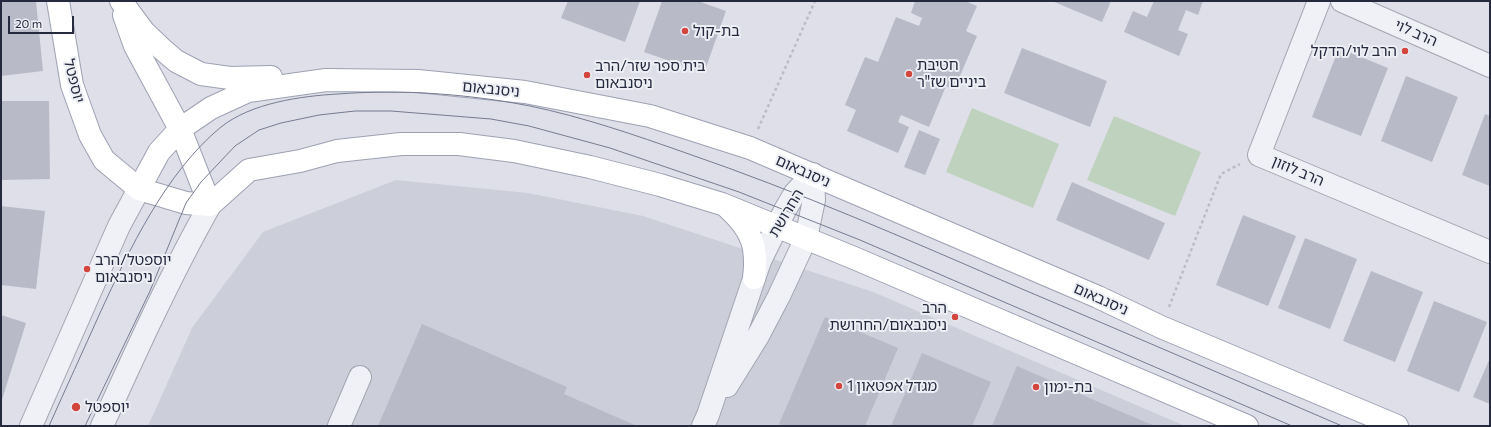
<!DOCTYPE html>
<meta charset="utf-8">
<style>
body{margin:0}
#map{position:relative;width:1491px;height:427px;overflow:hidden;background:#dedfe8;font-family:Commissioner,sans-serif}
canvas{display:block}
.frame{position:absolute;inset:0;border:2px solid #262a3f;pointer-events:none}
.scale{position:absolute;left:8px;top:16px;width:66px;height:18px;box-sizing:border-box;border:2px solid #262a3f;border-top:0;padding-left:5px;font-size:12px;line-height:14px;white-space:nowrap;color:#262a3f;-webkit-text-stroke:3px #edeff5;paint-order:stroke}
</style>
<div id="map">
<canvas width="1491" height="427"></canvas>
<div class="frame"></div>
<div class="scale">20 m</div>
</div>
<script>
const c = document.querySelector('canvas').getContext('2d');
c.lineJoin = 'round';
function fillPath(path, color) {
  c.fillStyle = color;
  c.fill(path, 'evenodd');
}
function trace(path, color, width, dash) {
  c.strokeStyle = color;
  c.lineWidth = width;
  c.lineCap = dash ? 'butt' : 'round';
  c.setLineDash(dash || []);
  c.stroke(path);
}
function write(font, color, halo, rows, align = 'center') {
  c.font = font + ' Commissioner,"Noto Sans Hebrew",sans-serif';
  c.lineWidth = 4;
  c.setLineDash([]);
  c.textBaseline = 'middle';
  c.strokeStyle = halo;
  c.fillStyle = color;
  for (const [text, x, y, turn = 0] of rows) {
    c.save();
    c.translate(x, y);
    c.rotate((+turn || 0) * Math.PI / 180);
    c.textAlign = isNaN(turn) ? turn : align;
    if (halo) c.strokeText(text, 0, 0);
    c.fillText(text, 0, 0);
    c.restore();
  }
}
const built = new Path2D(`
 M396,180L528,193L643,216L873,292L1185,426H148L192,328L263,232Z`);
const green = new Path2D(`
 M972,108L1059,144L1033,208L946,172Z
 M1114,116L1201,152L1175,216L1087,180Z`);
const building = new Path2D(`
 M1,1H36L43,71L1,76Z
 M568,1H640L625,42L561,18Z
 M662,1H698L726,11L704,73L644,52Z
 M915,1H965L977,6L966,31L977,36L954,90L946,86L929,127L901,115L898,122L909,127L898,153L847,131L856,110L845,105L865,57L878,62L896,17L919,26L922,18L911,13Z
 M1052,1H1111L1102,22Z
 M1154,1H1203L1198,15L1186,10L1178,30L1188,34L1179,56L1124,32L1133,11L1147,17Z
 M1022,48L1107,81L1090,127L1004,93Z
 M1339,48L1388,68L1361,136L1312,117Z
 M1406,76L1458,97L1432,162L1381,141Z
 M1,101H49L50,179L1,180Z
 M1485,114L1490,116V186L1462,175Z
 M919,130L940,139L925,175L904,167Z
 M1072,182L1165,223L1149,260L1056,220Z
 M1,206L45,211L36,289L1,285Z
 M1243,215L1296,236L1268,306L1216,285Z
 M1305,238L1357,259L1330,329L1278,308Z
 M1371,271L1423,292L1395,362L1343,341Z
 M1434,301L1487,322L1459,392L1407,371Z
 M1,315L26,323L1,403Z
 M825,317L898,348L865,426H785L779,424Z
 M422,324L567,387L564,394L637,426H378Z
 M922,353L991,382L972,426H891Z
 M1490,358V404L1473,397Z
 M1017,366L1110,407L1155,426H992Z`);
const path = new Path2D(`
 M758,129L815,1
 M1169,307L1221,174L1240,164`);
const minor = new Path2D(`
 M1319,1L1259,155L1490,252
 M1342,1L1490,66
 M727,386L758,336L779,296L806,238L814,200L813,174
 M31,426L119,226L139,189
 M102,426C136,351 170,276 210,205
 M339,426L360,377
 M703,426L708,415L760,261L785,210L795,193L813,174`);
const major = new Path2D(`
 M58,1L72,85L90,135L104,160L139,189L186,203L210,205
 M121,1L144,32L162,49L176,61L201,74L230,78L271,77
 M124,15L135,46L180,129L210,205
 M139,189L159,152L180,129L211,108L248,91L326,80L418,81L525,92L650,116L750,148L1098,297L1161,327L1397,426
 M210,205L249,170L300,161L337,151L401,144H459L514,151L590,167L660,185L722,204L854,258L1247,426
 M728,208C752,230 758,247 754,278`);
const tram = new Path2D(`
 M49,426C66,388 83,351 100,313C129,250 166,172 221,127C251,103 301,96 338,94C402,89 468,94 530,106C583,117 635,135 686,153C800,192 911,241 1022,289C1129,334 1235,380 1342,426
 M85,426L150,291L186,203L201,182L235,146L259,130L281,123L319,115L355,111H391L491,119L529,126L610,148L739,192L860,240L1292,426`);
const markers = [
 [685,31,4,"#d2463e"],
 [1405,51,4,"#d2463e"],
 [909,74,4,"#d2463e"],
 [587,75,4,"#d2463e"],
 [87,269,4,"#d2463e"],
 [955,317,4,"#d2463e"],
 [839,386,4,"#d2463e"],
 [1036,387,4,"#d2463e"],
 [76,407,5,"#d2463e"]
];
const poiNames = [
 ["בת-קול",693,31],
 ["הרב לוי/הדקל",1397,51,"right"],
 ["חטיבת",917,65],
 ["ביניים שז\"ר",917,82],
 ["בית ספר שזר/הרב",595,66],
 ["ניסנבאום",595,83],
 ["יוספטל/הרב",95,260],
 ["ניסנבאום",95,277],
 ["הרב",947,308,"right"],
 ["ניסנבאום/החרושת",947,325,"right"],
 ["מגדל אפטאון 1",847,386],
 ["בת-ימון",1044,387],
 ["יוספטל",85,407]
];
const streetNames = [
 ["הרב לוי",1416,33,24],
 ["יוספטל",74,81,76],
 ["ניסנבאום",491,89,6],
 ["ניסנבאום",803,171,24],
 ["הרב לוזון",1298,171,23],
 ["החרושת",786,213,-59],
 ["ניסנבאום",1101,299,24]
];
fillPath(built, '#ccceda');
fillPath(green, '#bfd2be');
fillPath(building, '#b8bac8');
trace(minor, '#a3a5b2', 24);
trace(major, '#9da1b4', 24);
trace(path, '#bbbdc6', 2.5, [3, 3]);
trace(minor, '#f0f1f6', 22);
trace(major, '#fff', 22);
trace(tram, '#777b92', 1);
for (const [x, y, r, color] of markers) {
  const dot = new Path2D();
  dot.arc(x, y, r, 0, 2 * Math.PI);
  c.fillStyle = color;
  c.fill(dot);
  trace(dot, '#edeff5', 1.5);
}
write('15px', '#262a3f', '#edeff5', poiNames, 'left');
write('15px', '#262a3f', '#edeff5', streetNames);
</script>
